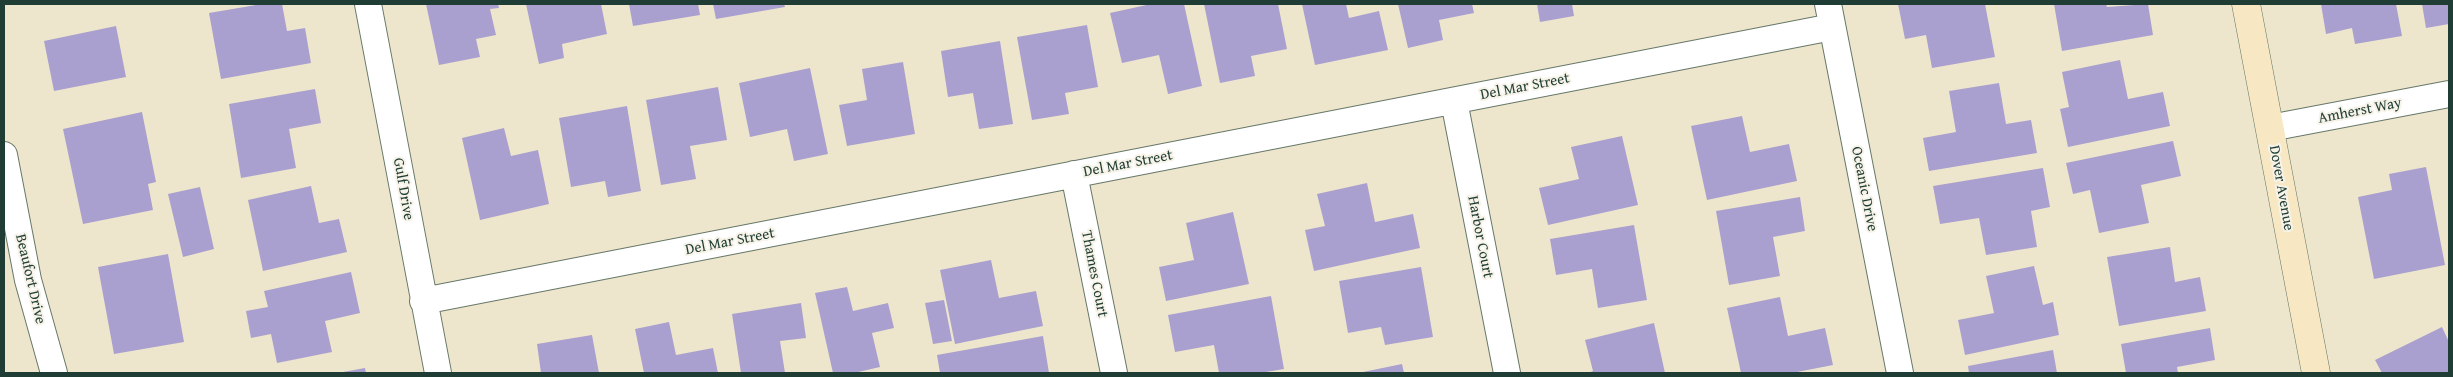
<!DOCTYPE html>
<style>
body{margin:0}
#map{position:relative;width:2453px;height:377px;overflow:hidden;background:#eee6cc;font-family:"Gentium Book Plus",serif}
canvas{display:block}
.frame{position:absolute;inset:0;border:5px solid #1f3d34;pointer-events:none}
</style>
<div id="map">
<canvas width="2453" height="377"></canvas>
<div class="frame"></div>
</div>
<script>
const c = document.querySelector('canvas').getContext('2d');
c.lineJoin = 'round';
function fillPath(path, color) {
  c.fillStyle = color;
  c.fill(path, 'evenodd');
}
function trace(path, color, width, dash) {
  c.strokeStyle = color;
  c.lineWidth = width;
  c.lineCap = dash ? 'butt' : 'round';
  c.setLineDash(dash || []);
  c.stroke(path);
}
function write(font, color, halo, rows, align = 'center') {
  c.font = font + ' "Gentium Book Plus",serif';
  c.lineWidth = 4;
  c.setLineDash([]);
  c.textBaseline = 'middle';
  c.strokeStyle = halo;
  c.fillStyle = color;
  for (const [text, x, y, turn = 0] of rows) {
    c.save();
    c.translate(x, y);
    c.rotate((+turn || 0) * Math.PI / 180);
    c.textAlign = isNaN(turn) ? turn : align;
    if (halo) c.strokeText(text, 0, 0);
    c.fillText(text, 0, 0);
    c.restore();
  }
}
const building = new Path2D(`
 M262,4H282L287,31L305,28L311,63L221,79L209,13Z
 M426,4H498L499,8L490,9L496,35L476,39L480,57L439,65Z
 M526,4H601L607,34L562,44L564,58L539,64Z
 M629,4H698L700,15L633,26Z
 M713,4H784L785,7L716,19Z
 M1151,4H1184L1202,86L1168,94L1159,55L1122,63L1110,13Z
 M1204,4H1278L1287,49L1251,56L1255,76L1220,83Z
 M1302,4H1346L1349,18L1379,11L1388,50L1315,65Z
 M1398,4H1472L1474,13L1439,20L1443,40L1408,48Z
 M1537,4H1572L1574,16L1540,22Z
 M1898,4H1985L1995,57L1932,68L1926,35L1905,39Z
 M2054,4H2106L2107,7L2148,4L2153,35L2062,51Z
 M2321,4H2396L2402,36L2355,44L2352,28L2326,34Z
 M2422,4H2449V24L2426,28Z
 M1087,25L1098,87L1065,93L1069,114L1032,120L1017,37Z
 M116,26L126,77L54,91L44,41Z
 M1000,41L1013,124L979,129L973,93L948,97L941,51Z
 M2120,60L2128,99L2163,92L2170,126L2068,147L2060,109L2069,107L2062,72Z
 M903,62L915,134L847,146L839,105L867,100L862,69Z
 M810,68L828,154L794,161L787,129L750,137L739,83Z
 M1999,83L2006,124L2031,120L2037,153L1929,171L1923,138L1956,132L1949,91Z
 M718,87L727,140L690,146L696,179L661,185L646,100Z
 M315,89L321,123L289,129L296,168L241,178L229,104Z
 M627,106L641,191L608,197L605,181L571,187L559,118Z
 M142,112L156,182L148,184L153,210L83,224L63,129Z
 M1742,116L1750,152L1789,144L1797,181L1707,200L1691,126Z
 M504,128L511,156L538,150L549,204L480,220L462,138Z
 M1622,136L1638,205L1548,225L1539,188L1579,179L1571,147Z
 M2173,141L2181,176L2141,185L2149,223L2099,233L2090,190L2073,194L2066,163Z
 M2426,167L2445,265L2374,279L2358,197L2392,190L2389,174Z
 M2043,168L2050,207L2031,211L2037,247L1986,255L1979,218L1940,224L1933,186Z
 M1367,183L1375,222L1413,214L1420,248L1314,271L1305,230L1325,226L1317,194Z
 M311,186L319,223L339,219L347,252L263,271L248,200Z
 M200,187L214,249L183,257L168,194Z
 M1800,197L1805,231L1773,237L1780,276L1729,285L1716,211Z
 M1233,212L1249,284L1166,301L1159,267L1194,260L1186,223Z
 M1634,225L1647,300L1598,308L1592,269L1556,275L1550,239Z
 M2170,247L2175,282L2200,277L2206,311L2119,326L2107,257Z
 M168,254L184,342L114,354L98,267Z
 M991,260L999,298L1036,291L1043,326L955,344L940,270Z
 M2034,266L2043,305L2053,302L2059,335L1965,355L1958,320L1994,313L1986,276Z
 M1421,267L1433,337L1385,345L1381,327L1348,333L1339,281Z
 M351,272L360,313L325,321L332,352L277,363L271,334L251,338L246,311L268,307L264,291Z
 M847,287L853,311L888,303L894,328L872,333L880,367L854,373H833L815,293Z
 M1271,296L1284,369L1260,373H1219L1214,345L1175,352L1168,315Z
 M1780,297L1788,336L1825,328L1833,365L1792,373H1741L1727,308Z
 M944,300L952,341L933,344L925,303Z
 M801,303L806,338L780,341L785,373H741L732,314Z
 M669,322L676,355L713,348L718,373H644L635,329Z
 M1654,323L1665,373H1588L1593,371L1585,340Z
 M2442,327L2449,342V373H2382L2375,360Z
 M2210,328L2215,360L2177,367L2178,373H2126L2121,344Z
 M592,335L599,373H541L537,344Z
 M1043,336L1049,373H940L937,355Z
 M2053,350L2057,373H1969L1968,366Z
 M1402,364L1404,373H1363V372Z
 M365,368L366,373H343V372Z`);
const minor = new Path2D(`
 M368,4L438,373
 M1828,4L1900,373
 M1454,101L1507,373
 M2270,128L2449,94
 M4,155L28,280L54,373
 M1074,174L1114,373
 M423,301L1832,27`);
const secondary = new Path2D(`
 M2246,4L2316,373`);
const streetNames = [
 ["Del Mar Street",1525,87,-11],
 ["Amherst Way",2360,111,-11],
 ["Del Mar Street",1128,164,-11],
 ["Dover Avenue",2281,188,80],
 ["Gulf Drive",403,189,80],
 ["Oceanic Drive",1864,189,79],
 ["Harbor Court",1480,237,79],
 ["Del Mar Street",730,242,-11],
 ["Thames Court",1094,274,79],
 ["Beaufort Drive",30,279,77]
];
fillPath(building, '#aaa0cf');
trace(minor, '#677869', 28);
trace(secondary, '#677869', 29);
trace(minor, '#fff', 26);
trace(secondary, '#f7e8c3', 28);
write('15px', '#1f3d34', '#f7f3e8', streetNames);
</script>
